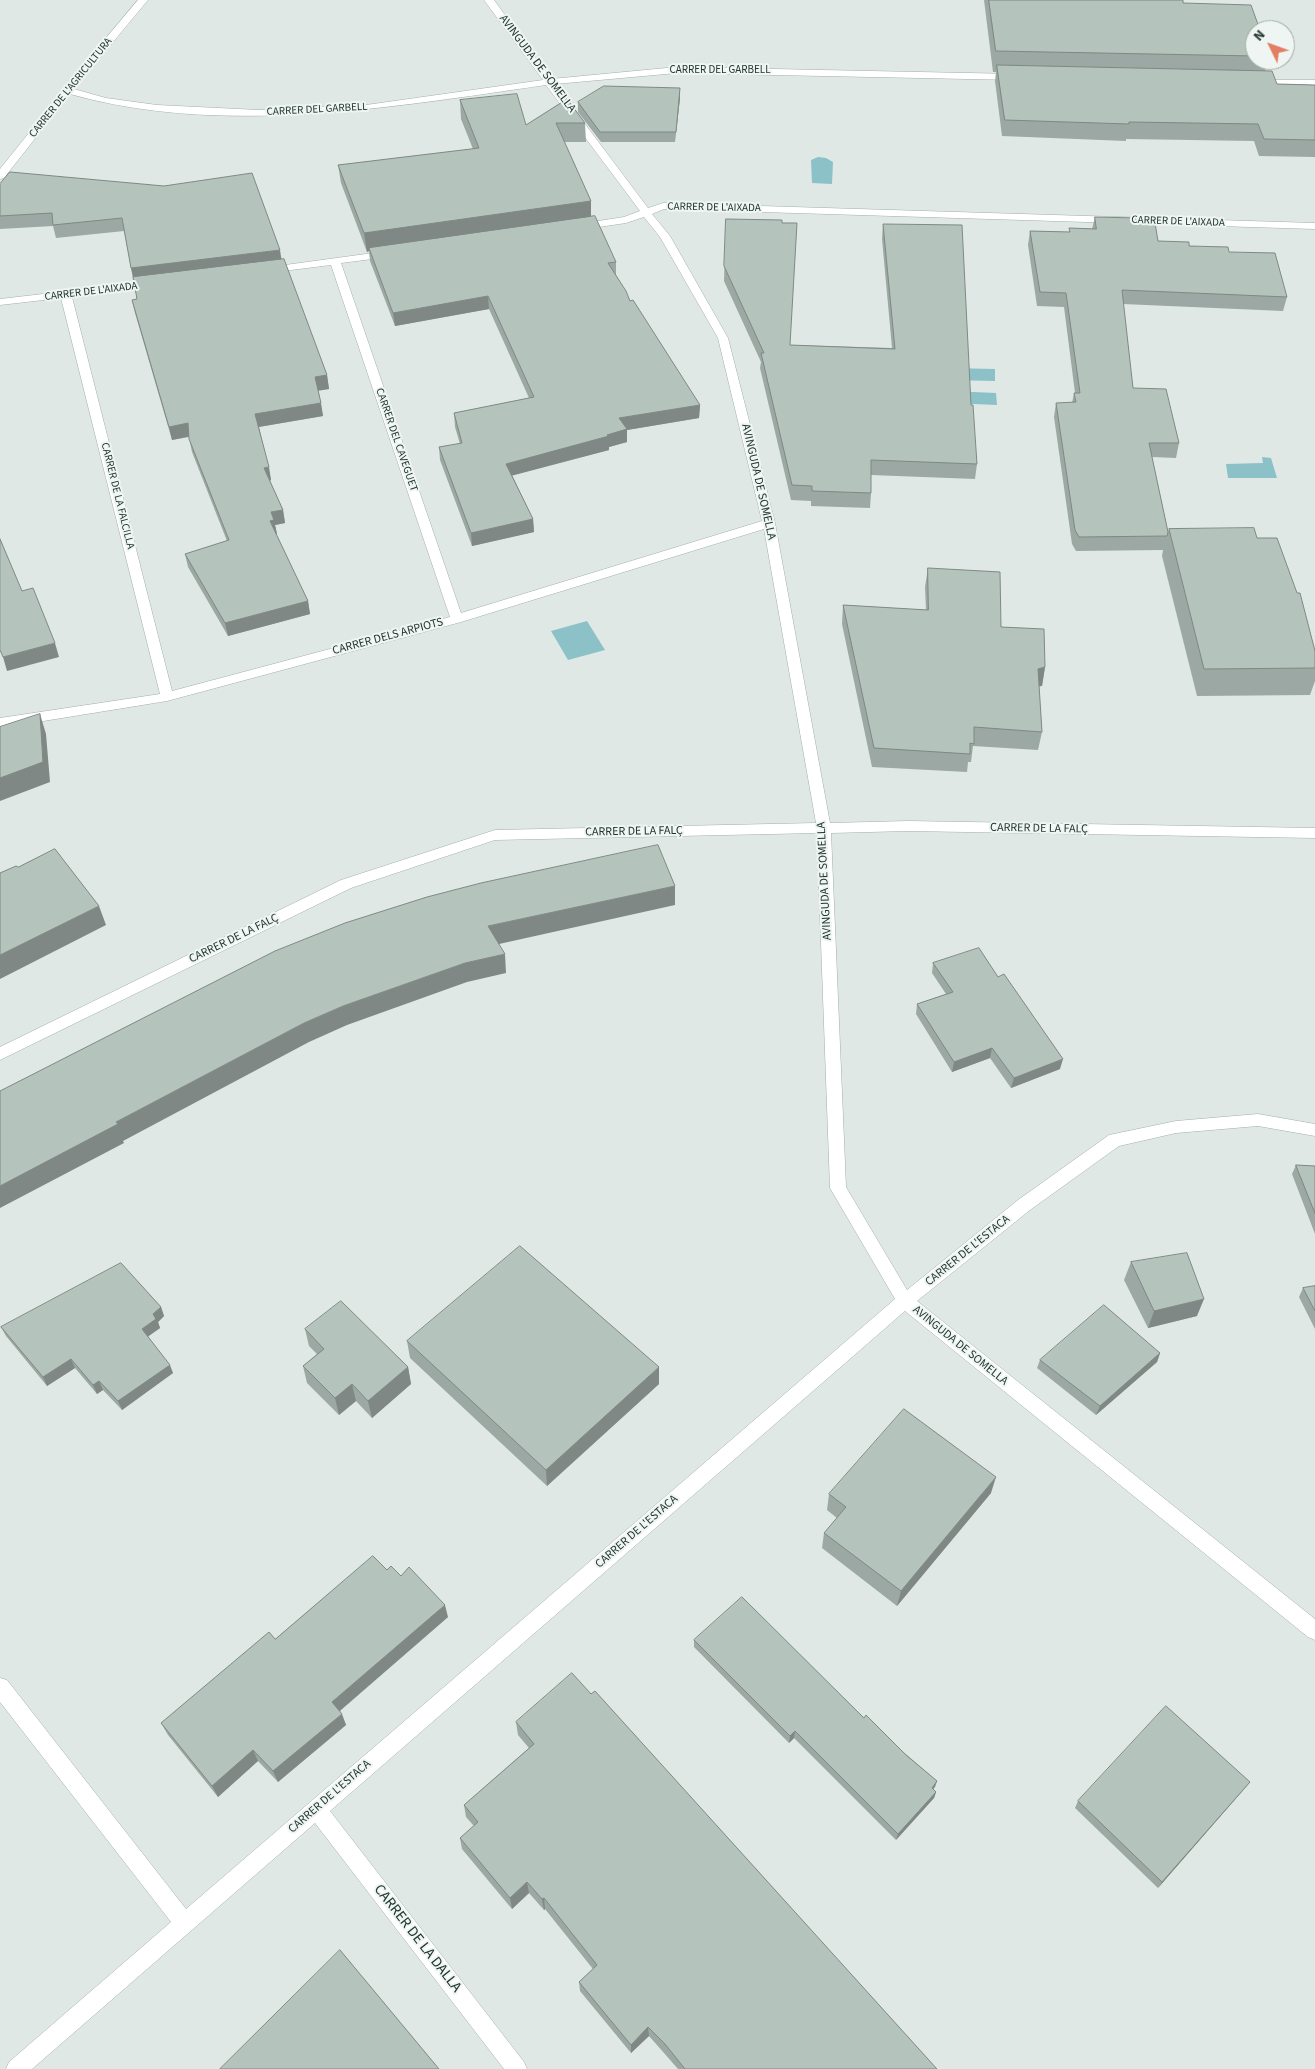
<!DOCTYPE html>
<meta charset="utf-8">
<style>
body{margin:0}
#map{position:relative;width:1315px;height:2069px;overflow:hidden;background:#dfe8e4;font-family:"Source Sans 3",sans-serif}
canvas{display:block}
.north{position:absolute;left:1245px;top:20px;width:50px;height:50px;box-sizing:border-box;background:#eff5f2;border:1px solid #9da9a4;border-radius:50%;rotate:312deg;font-size:14px;font-weight:700;line-height:20px;text-align:center;color:#223630}
.north::after{content:'';display:block;margin:auto;width:18px;height:22px;background:#e27e63;clip-path:polygon(50% 0,100% 100%,50% 72%,0 100%)}
</style>
<div id="map">
<canvas width="1315" height="2069"></canvas>
<div class="north">N</div>
</div>
<script>
const c = document.querySelector('canvas').getContext('2d');
c.lineJoin = 'round';
function fillPath(path, color) {
  c.fillStyle = color;
  c.fill(path, 'evenodd');
}
function trace(path, color, width, dash) {
  c.strokeStyle = color;
  c.lineWidth = width;
  c.lineCap = dash ? 'butt' : 'round';
  c.setLineDash(dash || []);
  c.stroke(path);
}
function write(font, color, halo, rows, align = 'center') {
  c.font = font + ' "Source Sans 3",sans-serif';
  c.lineWidth = 4;
  c.setLineDash([]);
  c.textBaseline = 'middle';
  c.strokeStyle = halo;
  c.fillStyle = color;
  for (const [text, x, y, turn = 0] of rows) {
    c.save();
    c.translate(x, y);
    c.rotate((+turn || 0) * Math.PI / 180);
    c.textAlign = isNaN(turn) ? turn : align;
    if (halo) c.strokeText(text, 0, 0);
    c.fillText(text, 0, 0);
    c.restore();
  }
}
const water = new Path2D(`
 M818,157L826,158L833,162L832,184L812,183L811,160Z
 M949,368L995,369V381L949,380Z
 M950,391L996,393L997,405L950,403Z
 M1262,457L1271,458L1277,478H1228L1226,464L1263,463Z
 M587,621L605,650L568,660L551,631Z`);
const minor = new Path2D(`
 M138,0H148L74,89L106,98L157,105L259,110L366,105L543,80L484,0H494L551,79L677,67L1016,74L1021,77L1016,80L677,73L555,84L648,208L663,203L1315,223V229L664,209L652,214L670,236L728,338L775,523L830,823L908,821L1315,828V838L908,831L831,833L846,1187L907,1290L1018,1200L1109,1135L1176,1121L1258,1114L1315,1124V1136L1258,1126L1176,1133L1119,1146L1030,1210L917,1301L1315,1619V1640L1308,1637L905,1311L330,1811L524,2062L527,2069H504L315,1823L32,2069H6L9,2062L171,1922L0,1702V1678L7,1680L186,1909L895,1299L830,1188L817,833L495,840L351,888L0,1060V1047L341,880L495,830L816,823L764,529L461,622L167,701L0,728V718L160,694L61,298L0,305V299L155,281L160,284L155,287L72,297L172,691L450,617L331,265L267,273L262,270L263,268L388,251L393,254L388,257L341,263L461,613L762,521L718,338L660,237L644,217L626,223L579,230L574,227L579,224L624,217L640,211L546,85C392,107 223,137 70,94L4,178L0,179V169L84,64Z
 M1253,80H1315V86L1256,85L1251,82Z`);
const wall = new Path2D(`
 M984,0H1183V3L1255,30V60H1268L1265,70L1277,84L1315,85V157L1259,156L1254,141L1126,139V141L1002,136L995,81L996,72H993Z
 M680,88V98L675,142H601L578,112V102Z
 M567,99L585,123L586,142H564L591,201V217L616,262V275L630,301L700,405L699,418L627,430V442L609,447V450L512,475L533,519L534,532L472,546L440,460L439,447L460,444L455,427L454,413L529,398L489,309L395,326L370,261L369,251L367,252L341,183L338,165L473,149L461,119L460,100L526,125Z
 M0,184L282,260L327,375L329,389L318,390L323,416L259,427L271,480L270,481L283,510L285,523L275,525L277,534H276L308,601L310,614L228,636L188,567L185,554L227,541L192,452L189,437L172,440L135,313L132,300L137,299L124,231L56,238L53,226L0,229Z
 M1095,217L1138,222L1158,241L1229,252L1287,297L1283,311L1123,304L1133,388L1179,443L1176,458L1152,457L1168,532L1169,529L1257,538L1315,651V681L1310,695L1197,696L1162,556L1163,550L1076,551L1072,544L1054,417L1056,403H1072L1074,393H1075L1064,307L1037,306L1028,245L1030,231L1069,232V228L1092,229Z
 M726,219L790,345L892,348L882,239L883,224L971,405L977,464L975,479L871,475V493L870,508L811,506V501L791,500L760,368L761,362L724,281Z
 M928,568L1001,627L1045,667L1042,686H1039L1042,732L1038,750L973,746L971,762H968L967,772L872,767L842,624L843,605L926,610L925,587Z
 M933,963L1060,1069L1011,1088L990,1058L952,1072L916,1014L917,1004L946,994L932,973Z
 M1296,1165L1315,1166V1234L1292,1174Z
 M1131,1262L1197,1316L1148,1328L1124,1280Z
 M1315,1286V1329L1299,1297L1303,1288Z
 M161,1307L164,1316L158,1322L160,1328L148,1336L173,1373L122,1410L103,1390L97,1394L75,1368L47,1386L6,1336L1,1327Z
 M305,1329L408,1367L411,1384L372,1418L356,1401L339,1415L307,1383L303,1366L317,1354L309,1346Z
 M407,1341L659,1384L547,1486L410,1358Z
 M1160,1353L1157,1362L1096,1415L1037,1368L1040,1360Z
 M991,1493L897,1606L822,1548L824,1533L837,1518L827,1510L829,1494Z
 M401,1576L448,1617L340,1711L346,1725L278,1782L258,1761L218,1797L168,1735L161,1723L275,1639Z
 M694,1640L864,1718L937,1781L933,1789L936,1792L934,1798L896,1840L794,1738L789,1743L694,1647Z
 M516,1722L937,2069H678L664,2053L649,2036L631,2053L580,1991L579,1982L593,1969L545,1909L544,1910L529,1893L512,1909L462,1849L460,1838L474,1826L466,1817L464,1805L529,1748L518,1735Z
 M1250,1782L1245,1788L1158,1888L1075,1808L1078,1801Z`);
const shadedWall = new Path2D(`
 M680,88V98L675,142L676,132Z
 M591,201V220L369,248V251L367,252L364,233Z
 M280,250L282,263L134,281L131,268Z
 M488,296L489,309L395,326L393,313Z
 M327,375L329,389L317,391L315,377Z
 M321,403L323,416L258,427L255,414Z
 M700,405L699,418L627,430V442L609,447V450L507,477L506,464L607,435L619,418Z
 M188,423L191,436L172,440L169,427Z
 M269,467L271,480L267,481L264,468Z
 M283,510L285,523L275,525L277,534L272,535L270,521L271,512Z
 M533,519L534,532L472,546L471,533Z
 M308,601L310,614L228,636L225,623Z
 M55,643L59,657L7,671L3,657Z
 M1045,667L1042,686L1035,687L1038,669Z
 M40,714L46,734L50,782L0,801V778Z
 M675,886V905L490,946L488,926Z
 M99,906L106,925L0,979V955Z
 M505,954L506,973L467,982L347,1025L309,1042L123,1141L124,1143L0,1208V1186L116,1122L304,1023L343,1006L465,963Z
 M992,1048L990,1058L952,1072L954,1062Z
 M1063,1059L1060,1069L1011,1088L1014,1078Z
 M1204,1299L1197,1316L1148,1328L1154,1311Z
 M161,1307L164,1316L158,1322L160,1328L146,1338L142,1329L153,1314Z
 M1160,1353L1157,1362L1096,1415L1100,1406Z
 M71,1359L75,1368L47,1386L43,1377Z
 M170,1365L173,1373L122,1410L118,1401Z
 M408,1367L411,1384L372,1418L368,1401Z
 M659,1367V1384L547,1486L546,1470Z
 M99,1381L103,1390L97,1394L93,1385Z
 M352,1384L356,1401L339,1415L335,1398Z
 M996,1477L991,1493L897,1606L901,1591Z
 M445,1605L448,1617L336,1714L332,1702Z
 M342,1714L346,1725L278,1782L273,1771Z
 M795,1731L794,1738L789,1743L790,1736Z
 M253,1750L258,1761L218,1797L212,1786Z
 M937,1781L935,1787L929,1794L932,1788Z
 M1250,1782L1245,1788L1158,1888L1162,1882Z
 M936,1792L934,1798L896,1840L898,1834Z
 M527,1882L529,1893L512,1909L510,1898Z
 M544,1898L545,1909L544,1910L542,1899Z
 M648,2027L649,2036L631,2053V2045Z`);
const building = new Path2D(`
 M989,0H1183V3L1251,5L1260,30H1255V56L996,51Z
 M997,65L1272,71L1277,84L1315,85V140L1264,139L1258,124L1129,122V124L1005,120Z
 M604,86L680,88L676,132H600L578,102Z
 M517,94L526,125L567,99L585,123H556L591,201L364,233L338,165L479,148L460,100Z
 M10,172L164,186L252,173L280,250L131,268L122,218L53,225L52,213L0,216V184Z
 M595,216L616,262L608,263L626,291L630,301L633,300L700,405L619,418L627,429L607,435L609,436L506,464L533,519L471,533L439,447L462,443L454,413L534,397L488,296L393,313L369,248Z
 M1095,217L1137,218L1138,222L1155,223L1158,241L1189,242V246L1228,247L1229,252L1275,253L1287,297L1122,290L1133,388L1166,389L1179,443H1149L1168,532L1167,536L1079,537L1075,530L1056,403L1076,402L1074,393H1080L1066,293L1040,292L1030,231L1070,232L1069,228L1096,229Z
 M726,219L782,220V223H797L790,345L895,349L883,224L962,225L971,405H973L977,464L871,460V493L812,491V486L792,485L761,353H764L724,266Z
 M284,259L327,375L315,377L321,403L255,414L269,467L264,468L283,510L271,512L274,520L270,521L308,601L225,623L185,554L229,540L189,439L188,423L169,427L132,300L137,299L133,277Z
 M1254,528L1257,538H1277L1297,593H1300L1315,651V668L1204,669L1169,529Z
 M0,539L22,591L33,588L55,643L3,657L0,650Z
 M928,568L1000,572L1001,627L1044,629L1045,667L1038,669L1042,732L974,727V744L970,743V754L874,748L843,605L928,610Z
 M40,714L43,762L0,778V727Z
 M658,845L675,886L488,926L505,954L465,963L343,1006L304,1023L116,1122L118,1124L0,1186V1091L275,951L345,923L427,897L481,883Z
 M55,849L99,906L0,955V873L16,866L18,867Z
 M979,948L998,977L1004,974L1063,1059L1014,1078L992,1048L954,1062L917,1004L953,992L933,963Z
 M1296,1165L1315,1166V1213Z
 M520,1246L659,1367L546,1470L407,1341Z
 M1187,1253L1204,1299L1154,1311L1131,1262Z
 M121,1263L161,1307L153,1314L156,1319L142,1329L170,1365L118,1401L99,1381L93,1385L71,1359L43,1377L1,1327Z
 M1315,1286V1311L1303,1288Z
 M341,1301L408,1367L368,1401L352,1384L335,1398L303,1366L324,1349L305,1329Z
 M1104,1305L1160,1353L1100,1406L1040,1360Z
 M904,1409L996,1477L901,1591L824,1533L846,1507L829,1494Z
 M373,1556L387,1570L391,1566L401,1576L409,1567L445,1605L332,1702L342,1714L273,1771L253,1750L212,1786L161,1723L269,1632L275,1639Z
 M742,1597L864,1718L866,1715L906,1755L937,1781L932,1788L936,1792L898,1834L795,1731L790,1736L694,1640Z
 M572,1673L591,1694L595,1691L937,2069H685L665,2044L648,2027L631,2045L579,1982L597,1965L544,1898L542,1899L527,1882L510,1898L460,1838L478,1822L464,1805L534,1744L516,1722Z
 M1166,1706L1250,1782L1162,1882L1078,1801Z
 M340,1950L439,2069H220Z`);
const farStreetnames = [
 ["CARRER DEL GARBELL",720,71],
 ["CARRER DE L'AGRICULTURA",71,88,-51],
 ["CARRER DEL GARBELL",317,110,-3],
 ["CARRER DE L'AIXADA",714,208,1],
 ["CARRER DE L'AIXADA",1178,222,2],
 ["CARRER DE L'AIXADA",91,292,-7],
 ["CARRER DEL CAVEGUET",396,440,71],
 ["CARRER DE LA FALCILLA",117,496,76]
];
const streetNames = [
 ["AVINGUDA DE SOMELLA",537,64,53],
 ["AVINGUDA DE SOMELLA",758,482,77],
 ["CARRER DELS ARPIOTS",388,637,-15],
 ["CARRER DE LA FALÇ",1039,829,1],
 ["CARRER DE LA FALÇ",634,832,-1],
 ["AVINGUDA DE SOMELLA",825,881,-93],
 ["CARRER DE LA FALÇ",234,939,-26],
 ["CARRER DE L'ESTACA",968,1251,-39],
 ["AVINGUDA DE SOMELLA",960,1346,39],
 ["CARRER DE L'ESTACA",637,1532,-41],
 ["CARRER DE L'ESTACA",330,1797,-41]
];
const nearStreetnames = [
 ["CARRER DE LA DALLA",417,1939,52]
];
fillPath(water, '#8cc1c8');
trace(minor, '#a3afaa', 1);
fillPath(minor, '#fff');
fillPath(wall, '#9ca8a3');
fillPath(shadedWall, '#7f8884');
fillPath(building, '#b5c3bd');
trace(building, '#7f8884', 1);
write('11px', '#223630', '#eff5f2', farStreetnames);
write('12px', '#223630', '#eff5f2', streetNames);
write('15px', '#223630', '#eff5f2', nearStreetnames);
</script>
